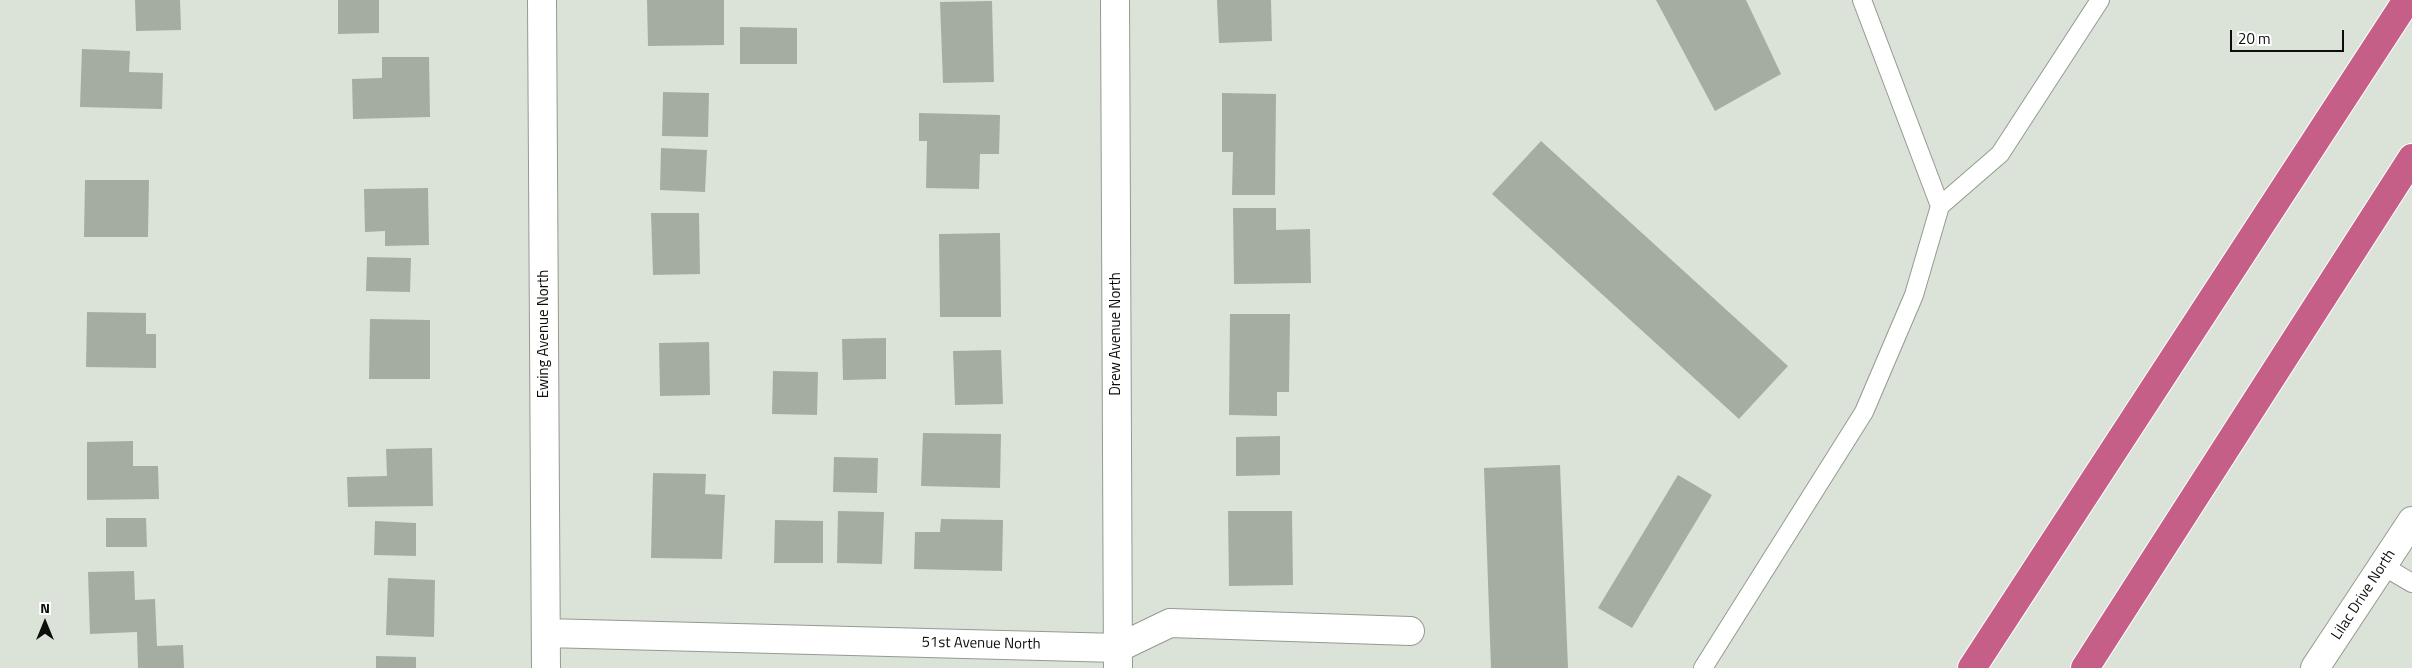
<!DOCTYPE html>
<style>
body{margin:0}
#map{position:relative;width:2412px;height:668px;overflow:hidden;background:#dbe3d8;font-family:"Titillium Web",sans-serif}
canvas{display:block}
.north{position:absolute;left:20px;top:598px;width:50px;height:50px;-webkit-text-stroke:4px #fff;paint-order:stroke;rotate:0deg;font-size:14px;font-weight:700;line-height:20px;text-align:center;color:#0b0e0a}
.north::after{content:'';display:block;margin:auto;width:18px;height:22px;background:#0b0e0a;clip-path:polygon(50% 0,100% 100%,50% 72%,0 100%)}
.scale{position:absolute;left:2230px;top:30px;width:114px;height:22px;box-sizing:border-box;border:2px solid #0b0e0a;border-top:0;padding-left:6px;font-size:15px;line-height:18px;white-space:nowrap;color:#0b0e0a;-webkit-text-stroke:4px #fff;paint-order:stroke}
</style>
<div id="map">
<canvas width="2412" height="668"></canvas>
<div class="north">N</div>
<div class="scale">20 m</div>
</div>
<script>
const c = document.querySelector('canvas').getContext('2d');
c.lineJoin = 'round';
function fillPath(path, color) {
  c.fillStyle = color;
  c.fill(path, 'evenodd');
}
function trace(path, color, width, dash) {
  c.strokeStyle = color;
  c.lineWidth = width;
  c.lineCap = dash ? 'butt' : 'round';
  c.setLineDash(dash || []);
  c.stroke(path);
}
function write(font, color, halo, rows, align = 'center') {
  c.font = font + ' "Titillium Web",sans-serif';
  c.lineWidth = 4;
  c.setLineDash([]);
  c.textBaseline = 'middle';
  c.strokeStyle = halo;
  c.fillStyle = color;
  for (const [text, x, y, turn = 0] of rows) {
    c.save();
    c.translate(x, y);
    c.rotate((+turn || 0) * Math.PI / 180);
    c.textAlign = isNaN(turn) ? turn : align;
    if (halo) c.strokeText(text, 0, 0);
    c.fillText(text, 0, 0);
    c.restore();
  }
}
const building = new Path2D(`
 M135,0H180L181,30L136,31Z
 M338,0H379V33L338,34Z
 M647,0H724V45L648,46Z
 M1217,0H1271L1272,41L1219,43Z
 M1656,0H1746L1781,74L1715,111Z
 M992,1L994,82L943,83L940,2Z
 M740,27L797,28V64H740Z
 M82,49L130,51L129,72L163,73L162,109L80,107Z
 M382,57H429L430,117L353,119L352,79L382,78Z
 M663,92L709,93L708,137L662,136Z
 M1222,93L1276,94L1275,195H1232L1233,152H1222Z
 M919,113L1000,115L999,154H980L979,189L926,188L927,141H919Z
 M1541,141L1788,366L1739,419L1492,194Z
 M661,148L707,150L705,192L660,190Z
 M85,180H149L148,237H84Z
 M428,188L429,245L385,246V231L365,232L364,189Z
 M1233,208H1276V230L1310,229L1311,283L1234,284Z
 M651,213H699L700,274L653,275Z
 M1000,233L1001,317H940L939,234Z
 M367,257L411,258L410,292L366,291Z
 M87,312L146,313V334H156V368L86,367Z
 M1230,314H1290L1289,392H1277V416L1229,415Z
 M370,319L430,320V379H369Z
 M886,338V379L843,380L842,339Z
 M709,342L710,395L660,396L659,343Z
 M1001,350L1003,404L955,405L953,351Z
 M773,371L818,372L817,415L772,414Z
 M923,433L1001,434L1000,488L921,486Z
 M1280,436V475L1236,476V437Z
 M133,441V466H158L159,499L87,500V442Z
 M432,448L433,506L348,507L347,477L387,476L386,449Z
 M834,457L878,458L877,493L833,492Z
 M1560,465L1568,668H1491L1484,468Z
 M653,473L706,474L705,494L725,495L722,559L651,558Z
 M1678,475L1712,495L1632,628L1598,608Z
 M838,511L884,512L882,564L837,563Z
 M1228,511H1292L1293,585L1229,586Z
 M106,518H146L147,547H106Z
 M941,519L1003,520L1002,571L914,569L915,532H940Z
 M775,520L823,521V563H774Z
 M375,521L416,523V556L374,555Z
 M134,571L135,600L155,599L157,646L183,645L184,668H138L137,632L90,634L88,572Z
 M388,578L435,580L434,637L386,635Z
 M376,656L416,657V668H376Z`);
const service = new Path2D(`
 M1862,0L1940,206
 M2383,566L2412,583
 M1703,668L1864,412L1914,295L1940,206L2000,154L2100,0`);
const minor = new Path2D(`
 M542,0L546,668
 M1115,0L1118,668
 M546,633L1118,648L1170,623L1410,631
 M2315,668L2412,521`);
const motorway = new Path2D(`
 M1972,668L2407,0
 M2085,668L2412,158`);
const streetNames = [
 ["Ewing Avenue North",544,334,-90],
 ["Drew Avenue North",1116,334,-90],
 ["Lilac Drive North",2364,595,-57],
 ["51st Avenue North",981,644,1]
];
fillPath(building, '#a5ada3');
trace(service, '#939b91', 20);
trace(minor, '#939b91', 30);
trace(motorway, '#fff', 30);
trace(service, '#fff', 18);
trace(minor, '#fff', 28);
trace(motorway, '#c65f87', 28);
write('15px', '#0b0e0a', '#fff', streetNames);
</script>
